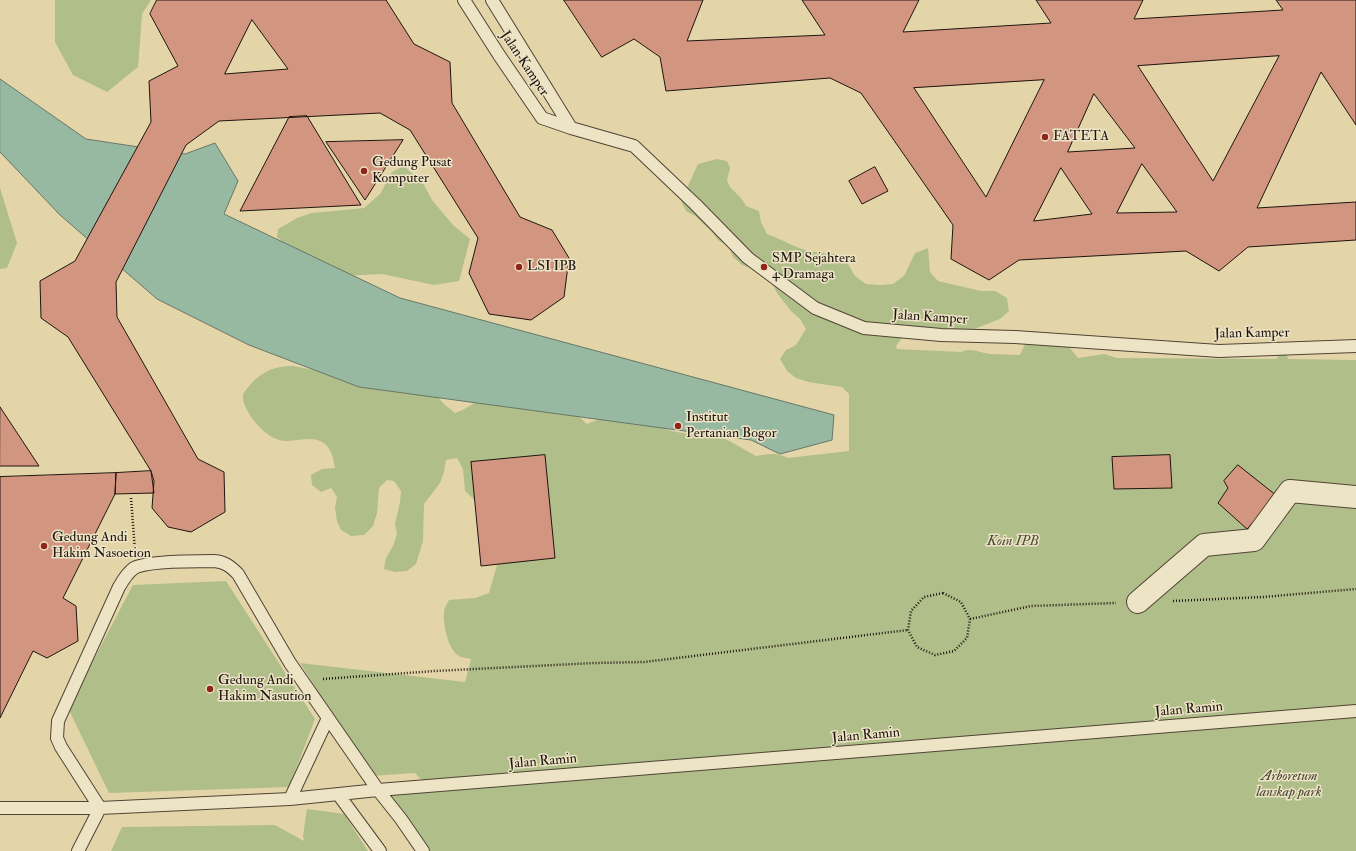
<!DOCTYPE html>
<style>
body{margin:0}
canvas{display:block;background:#e4d5a8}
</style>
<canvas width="1356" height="851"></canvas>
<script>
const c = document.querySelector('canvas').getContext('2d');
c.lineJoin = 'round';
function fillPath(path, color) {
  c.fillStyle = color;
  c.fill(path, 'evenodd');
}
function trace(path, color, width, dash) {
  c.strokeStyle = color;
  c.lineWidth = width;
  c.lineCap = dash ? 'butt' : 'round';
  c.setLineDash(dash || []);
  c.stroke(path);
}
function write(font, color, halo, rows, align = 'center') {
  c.font = font + ' "IM FELL Double Pica",serif';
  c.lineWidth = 3;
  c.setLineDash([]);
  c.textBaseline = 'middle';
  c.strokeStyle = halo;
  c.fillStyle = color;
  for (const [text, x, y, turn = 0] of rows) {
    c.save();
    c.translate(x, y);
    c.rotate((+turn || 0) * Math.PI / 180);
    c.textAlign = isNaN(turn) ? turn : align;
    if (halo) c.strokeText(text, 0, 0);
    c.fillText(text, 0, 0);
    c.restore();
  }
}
const green = new Path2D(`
 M55,0H151L142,14L138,67L107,92L73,75L55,42Z
 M717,159L727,161L730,168L727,180L730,187L741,198L746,206L759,211L761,222L767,234C779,238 790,245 802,249C814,253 828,253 840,255L848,264L855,276L866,284L880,285L893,284L904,276L915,253L928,248L930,272L938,281L981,291H995L1007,298L1009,311L1000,319L964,333L904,335L896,346L897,349L961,352C970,347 981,353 990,354C1000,354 1010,355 1020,355L1026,342L1062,338L1078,358L1104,354L1117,358L1276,359L1285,348L1288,359L1356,360V851H426L383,792L423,782L415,773L371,776L300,663L465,682L471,659C468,658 464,658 461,657C448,652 443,625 444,612C444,608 447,604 449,600L475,598L489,593L497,565L491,561L482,507L465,491L463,469L457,458L446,460L444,472L440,483L424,504L423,541L416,564L407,571L395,572L384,569L386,558L393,546L397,534L395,524L400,502L401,491L394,481L387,480L379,488L377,513L373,526L364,535L351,536L341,530L337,521L335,508L337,497L331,488L321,492L312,485L311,475L322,469L335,468C333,453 328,439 310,439C302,439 293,441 285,441C268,440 252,421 245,406C243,402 243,398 243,394C257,375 269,366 293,366L435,394L444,404L455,413C464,410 471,405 479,400L577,415L587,424L610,415L660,427L671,431L711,438H724L756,456C769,454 776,452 788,458L849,451V394L842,387L808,382L796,378L787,371L780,359L786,350L796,345L806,329L800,319L791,311L777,293L772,283L753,269L742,265L733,257L729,247L718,240L712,232L695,216L686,211L681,201L698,164Z
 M404,166L424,185L432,200L453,225L470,239L459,281L434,285L382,274L323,277L277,237L278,229L297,218L312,213L364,208L380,194L392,172Z
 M0,188L17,243L7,268L0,269Z
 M226,581L315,719L289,787L109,793L68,708L133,585Z
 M307,809L344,814L368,851H111L122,827L275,825L304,841L303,836Z`);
const water = new Path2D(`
 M0,79L86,139L185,154L215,143L238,181L224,214L400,298L834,415L832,440L780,454L751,440L359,387L249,345L157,299L60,215L0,152Z`);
const building = new Path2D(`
 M157,0H386L414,44L450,62L452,103L520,217L552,230L569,258L564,297L531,320L489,314L469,273L478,238L410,130L380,113L219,121L186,145L116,282L117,317L198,459L224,472L225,512L191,532L168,527L152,508L154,481L151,471L68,337L41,318L40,281L75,261L151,122L149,81L178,66L150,14ZM252,20L288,69L225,74Z
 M564,0H703L687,41L825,35L802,0H919L903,32L1051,23L1036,0H1143L1134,19L1283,10L1276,0H1356V125L1321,72L1257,208L1356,202V240L1248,247L1219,271L1186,251L1019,260L989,280L951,259L953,225L861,93L830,78L666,91L660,57L634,39L602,57ZM1279,56L1213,181L1138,66ZM1044,80L986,197L914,88ZM1094,94L1135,148L1068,152ZM1142,164L1177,212L1117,213ZM1061,168L1092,214L1034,221Z
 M307,116L361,205L240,211L289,117Z
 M403,140L365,200L326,142Z
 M875,167L888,191L862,204L849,181Z
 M0,407L39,466H0Z
 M545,455L555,558L481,566L471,462Z
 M1170,455L1172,488L1114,489L1112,457Z
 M1238,465L1277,496L1247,529L1218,503L1228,488L1224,481Z
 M151,471L154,493L115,494L116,473Z
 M116,473L115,494L63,598L76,606L78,641L47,658L33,651L0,718V477Z`);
const path = new Path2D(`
 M131,498L135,551
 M943,593L961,602L970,619L967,638L954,651L935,655L917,647L908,630L911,611L924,597Z
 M1173,601L1263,597L1356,589
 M970,619L1031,606L1116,603
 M323,679L435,671L594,663L644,662L908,630`);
const lane = new Path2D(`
 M464,0L499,55L542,118L571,128L634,146L695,204L748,258L815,308L864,328L941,335L1015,337L1219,351L1356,346
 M492,0L571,128
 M378,790L1356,711
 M378,790L401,819L423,851
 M338,794L380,851
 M290,799L328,718
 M0,808H100L290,799L378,790L290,663L238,574C230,566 225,562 214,561C198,561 146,561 134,568C127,573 123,580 119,587L58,721L57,738L61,747L100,808
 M78,851L100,808`);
const street = new Path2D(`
 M1138,602L1204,545L1254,540L1290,491L1356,497`);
const markers = [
 [1045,137,4,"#8f2418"],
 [364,171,4,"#8f2418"],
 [519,267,4,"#8f2418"],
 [764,267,4,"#8f2418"],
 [678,426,4,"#8f2418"],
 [44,546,4,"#8f2418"],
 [210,689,4,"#8f2418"]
];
const streetNames = [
 ["Jalan Kamper",524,64,56],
 ["Jalan Kamper",930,318,4],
 ["Jalan Kamper",1252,334,-1],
 ["Jalan Ramin",1189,710,-5],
 ["Jalan Ramin",866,736,-5],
 ["Jalan Ramin",543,762,-5]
];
const poiNames = [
 ["FATETA",1053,137],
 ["Gedung Pusat",372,163],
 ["Komputer",372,179],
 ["SMP Sejahtera",772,259],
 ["4 Dramaga",772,275],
 ["LSI IPB",527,267],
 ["Institut",686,418],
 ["Pertanian Bogor",686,434],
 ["Gedung Andi",52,538],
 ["Hakim Nasoetion",52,554],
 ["Gedung Andi",218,681],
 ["Hakim Nasution",218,697]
];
const parkNames = [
 ["Koin IPB",1013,542],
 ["Arboretum",1289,777],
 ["lanskap park",1289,793]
];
fillPath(green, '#b0be8a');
fillPath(water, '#97b9a2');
trace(water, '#677767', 1);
fillPath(building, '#d29680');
trace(building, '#1f140f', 1);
trace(lane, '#504435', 14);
trace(street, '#504435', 24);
trace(path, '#1f140f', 2.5, [1, 2]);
trace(lane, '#ede4c6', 12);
trace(street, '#ede4c6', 22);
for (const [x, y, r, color] of markers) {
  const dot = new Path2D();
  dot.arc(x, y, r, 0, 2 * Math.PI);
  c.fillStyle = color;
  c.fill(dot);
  trace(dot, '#ede4c6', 1.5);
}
write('14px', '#1f140f', '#ede4c6', streetNames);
write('14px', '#1f140f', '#ede4c6', poiNames, 'left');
write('italic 14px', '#4a4734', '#ede4c6', parkNames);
</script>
